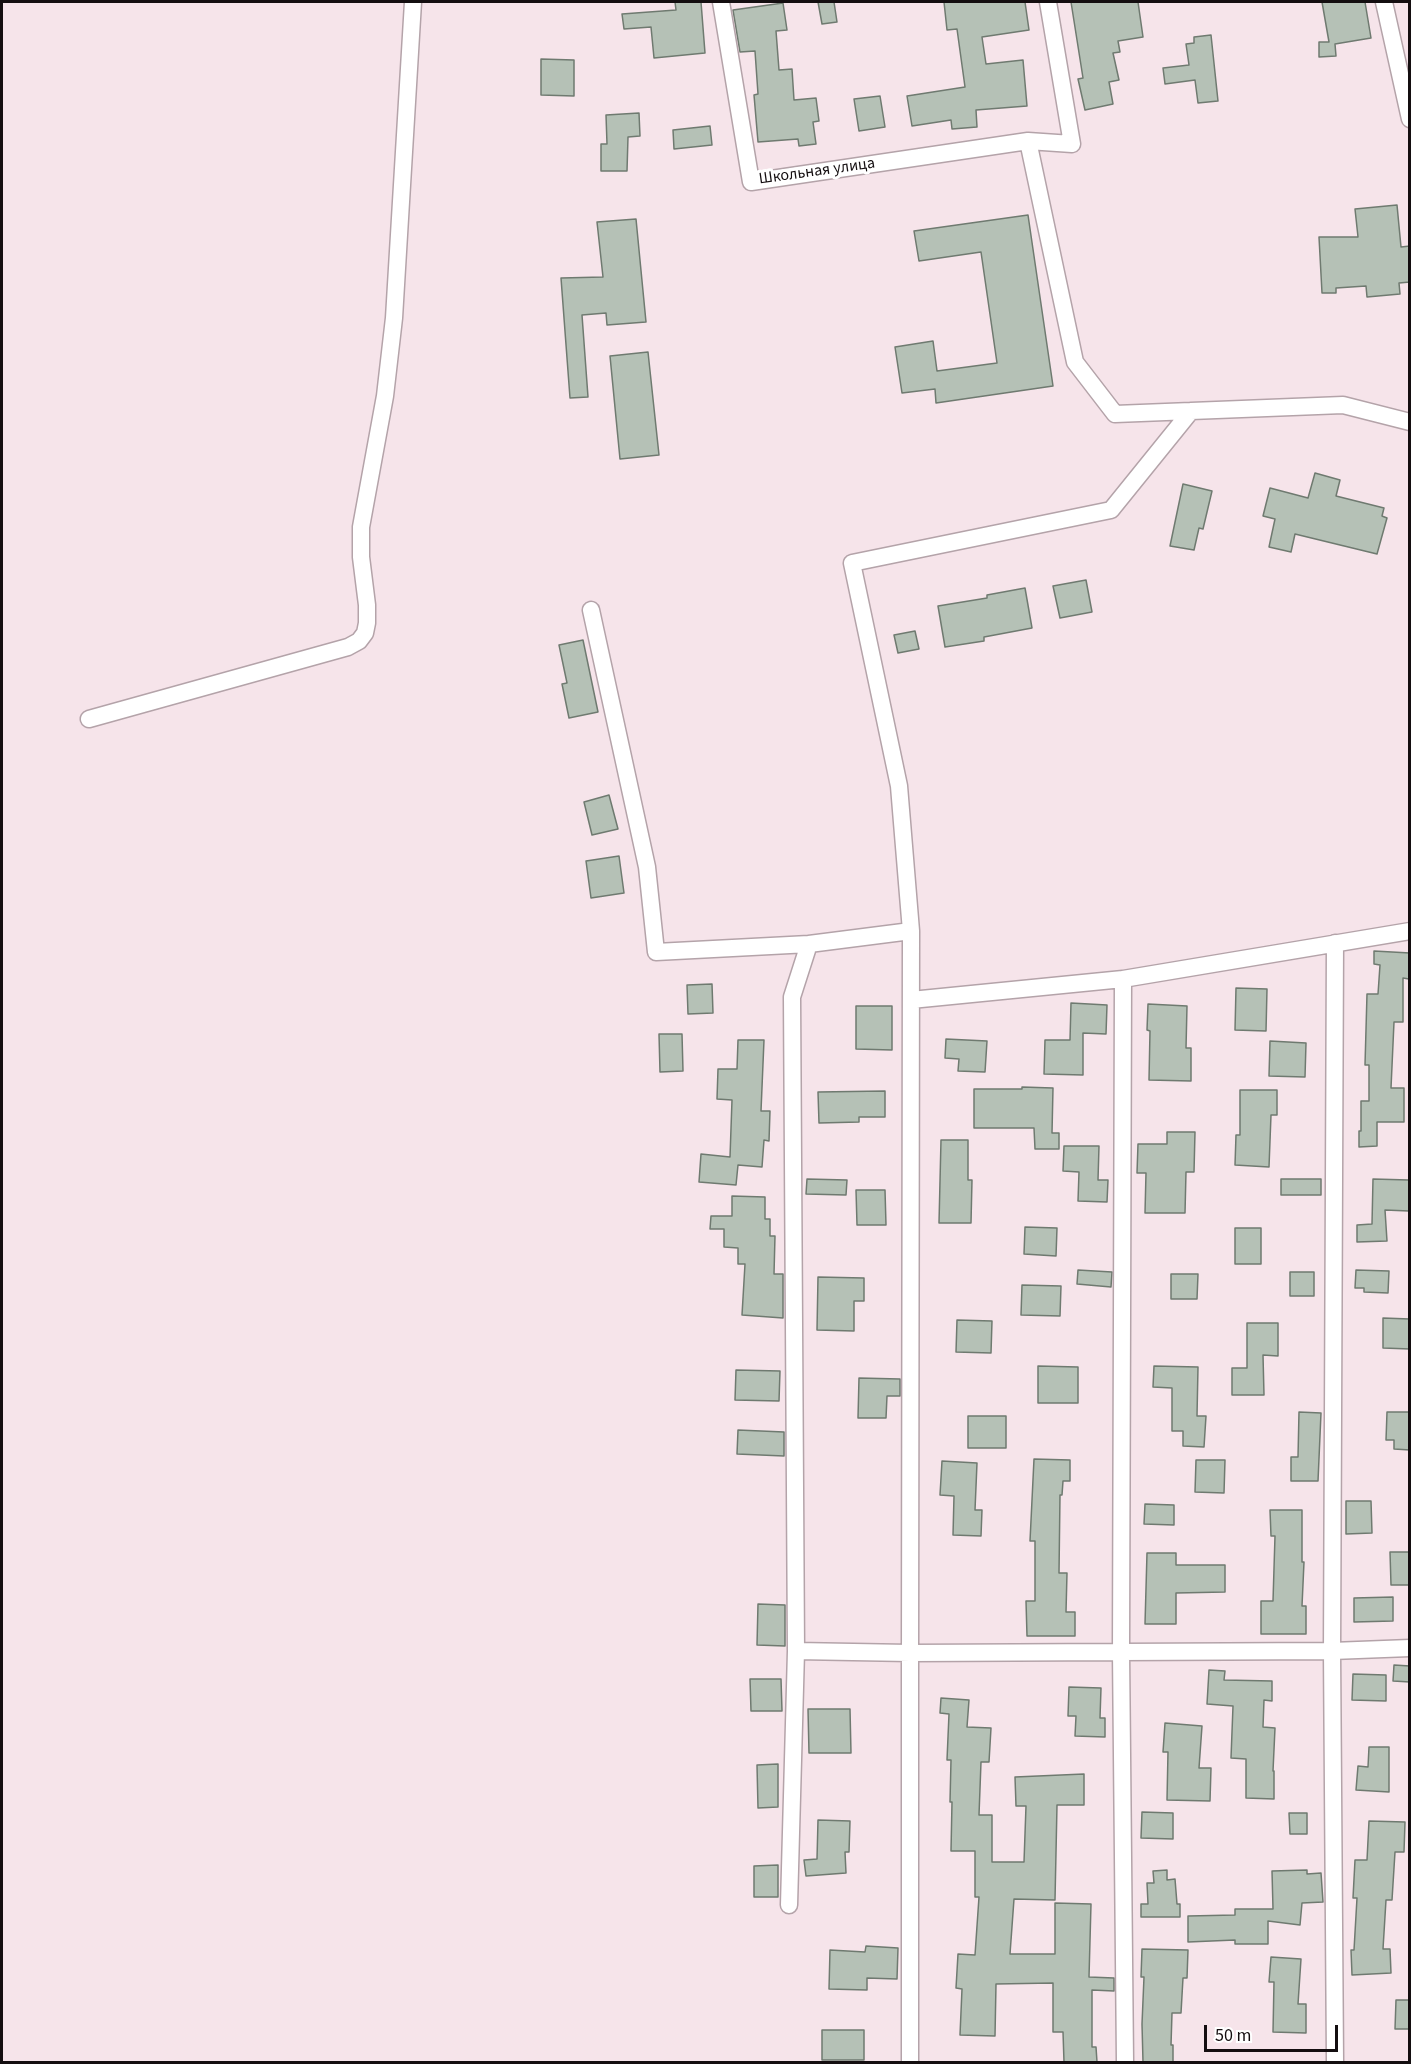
<!DOCTYPE html>
<meta charset="utf-8">
<style>
body{margin:0}
#map{position:relative;width:1411px;height:2064px;overflow:hidden;background:#f6e4ea;font-family:"Source Sans 3",sans-serif}
canvas{display:block}
.frame{position:absolute;inset:0;border:3px solid #140e10;pointer-events:none}
.scale{position:absolute;left:1204px;top:2025px;width:134px;height:27px;box-sizing:border-box;border:3px solid #140e10;border-top:0;padding-left:8px;font-size:18px;line-height:21px;white-space:nowrap;color:#140e10;-webkit-text-stroke:4px #fff;paint-order:stroke}
</style>
<div id="map">
<canvas width="1411" height="2064"></canvas>
<div class="frame"></div>
<div class="scale">50 m</div>
</div>
<script>
const c = document.querySelector('canvas').getContext('2d');
c.lineJoin = 'round';
function fillPath(path, color) {
  c.fillStyle = color;
  c.fill(path, 'evenodd');
}
function trace(path, color, width, dash) {
  c.strokeStyle = color;
  c.lineWidth = width;
  c.lineCap = dash ? 'butt' : 'round';
  c.setLineDash(dash || []);
  c.stroke(path);
}
function write(font, color, halo, rows, align = 'center') {
  c.font = font + ' "Source Sans 3",sans-serif';
  c.lineWidth = 6;
  c.setLineDash([]);
  c.textBaseline = 'middle';
  c.strokeStyle = halo;
  c.fillStyle = color;
  for (const [text, x, y, turn = 0] of rows) {
    c.save();
    c.translate(x, y);
    c.rotate((+turn || 0) * Math.PI / 180);
    c.textAlign = isNaN(turn) ? turn : align;
    if (halo) c.strokeText(text, 0, 0);
    c.fillText(text, 0, 0);
    c.restore();
  }
}
const building = new Path2D(`
 M675,2H701L705,53L654,58L651,27L624,29L622,14L676,10Z
 M818,2H834L837,22L822,24Z
 M944,2H1025L1029,30L982,37L986,64L1023,60L1027,106L976,110L977,127L952,129L951,120L912,126L907,96L965,87L957,29L947,30Z
 M1071,2H1138L1143,37L1118,41L1120,52L1113,53L1119,80L1109,82L1113,104L1085,110L1078,79L1083,78Z
 M1322,2H1365L1371,38L1335,44L1336,56L1319,57V42H1329Z
 M783,3L787,30L776,31L779,70L792,69L794,100L816,98L819,121L813,122L816,144L799,146L798,139L758,142L754,95L758,94L755,51L740,52L733,10Z
 M1211,35L1218,101L1198,103L1195,80L1165,84L1163,68L1189,65L1186,44L1194,43V37Z
 M541,59L574,60V96L541,95Z
 M880,96L885,127L859,131L854,99Z
 M639,113L640,136L628,137L627,171H601V144H607L606,115Z
 M710,126L712,145L674,149L673,130Z
 M1397,205L1401,247L1410,246V282L1399,283L1400,294L1367,297L1366,286L1336,288V293H1322L1319,237H1358L1355,209Z
 M1028,215L1053,386L936,403L935,389L902,393L895,347L933,341L937,371L997,363L981,252L919,261L914,231Z
 M636,219L646,322L607,325L606,313L582,315L588,397L570,398L561,278L603,277L597,222Z
 M648,352L659,455L620,459L610,356Z
 M1315,473L1340,480L1336,496L1384,508L1382,516L1387,518L1377,554L1295,534L1291,552L1269,547L1275,519L1263,516L1270,488L1308,498Z
 M1183,484L1212,491L1203,529L1199,528L1194,550L1170,546Z
 M1086,580L1092,612L1060,618L1053,586Z
 M1025,588L1032,628L984,637V641L945,647L938,606L987,598V595Z
 M915,631L919,649L898,653L894,635Z
 M583,640L598,712L569,718L562,684L567,683L559,645Z
 M609,795L618,829L592,835L584,802Z
 M619,856L624,893L591,898L586,861Z
 M1374,951L1410,953L1409,979L1403,978V1022H1394L1391,1088H1404V1122H1377V1146L1359,1147V1131H1361V1101H1369V1065H1365L1367,994H1378L1380,965L1374,964Z
 M712,984L713,1013L688,1014L687,985Z
 M1236,988L1267,989L1266,1031L1235,1030Z
 M1071,1003L1107,1005L1106,1034L1083,1033V1075L1044,1074L1045,1040H1070Z
 M1148,1004L1187,1006L1186,1048H1191V1081L1149,1080L1150,1031L1147,1030Z
 M856,1006H892V1050L856,1049Z
 M659,1034H682L683,1071L660,1072Z
 M946,1039L987,1041L985,1072L958,1071L959,1059L945,1058Z
 M738,1040H764L761,1111H770L769,1141L764,1140L762,1167L738,1165L736,1185L699,1182L701,1154L730,1157L732,1100L717,1099L718,1069H737Z
 M1270,1041L1306,1043L1305,1077L1269,1076Z
 M1022,1087L1053,1088L1052,1133H1059V1149H1035L1034,1128H974V1089H1022Z
 M1240,1090H1277V1115H1271L1269,1167L1235,1165L1236,1135H1240Z
 M885,1091V1117H859V1122L819,1123L818,1092Z
 M1167,1132H1195L1194,1172H1186L1185,1213H1145L1146,1173H1137L1138,1144H1167Z
 M941,1140H968V1180H972L971,1223H939Z
 M1064,1146H1099L1098,1180H1108L1107,1202L1078,1201L1079,1172L1063,1171Z
 M807,1179L847,1180L846,1195L806,1194Z
 M1281,1179H1321V1195H1281Z
 M1373,1179L1409,1180V1211L1385,1210L1387,1241L1357,1242V1225L1372,1224Z
 M856,1190H885L886,1225H857Z
 M732,1196L765,1197V1219H770V1236H775L774,1274H783V1318L742,1315L745,1264H738V1248L724,1247V1229H710L711,1216H732Z
 M1025,1227L1057,1228L1056,1256L1024,1254Z
 M1235,1228H1261V1264H1235Z
 M1078,1270L1112,1272L1111,1287L1077,1284Z
 M1356,1270L1389,1271L1388,1293L1364,1292V1288H1355Z
 M1290,1272H1314V1296H1290Z
 M1171,1274H1198L1197,1299H1171Z
 M818,1277L864,1278V1301H854V1331L817,1330Z
 M1022,1285L1061,1286L1060,1316L1021,1315Z
 M1383,1318L1410,1319V1349L1383,1348Z
 M957,1320L992,1321L991,1353L956,1352Z
 M1247,1323H1278V1356L1263,1355L1264,1395H1232V1368H1247Z
 M1038,1366L1078,1367V1403H1038Z
 M1154,1366L1198,1367L1197,1416H1206L1204,1447L1183,1446V1431H1172V1388L1153,1387Z
 M736,1370L780,1371L779,1401L735,1400Z
 M859,1378L900,1379V1396H887L886,1418H858Z
 M1299,1412L1321,1413L1318,1481H1291V1457H1298Z
 M1387,1412H1410V1450L1394,1449V1440H1386Z
 M968,1416H1006V1448H968Z
 M738,1430L784,1432V1456L737,1454Z
 M1034,1459L1070,1460V1481H1063L1062,1495H1060L1059,1573H1067L1066,1612H1075V1636H1027L1026,1601H1035V1541H1030Z
 M1196,1460H1225L1224,1493L1195,1492Z
 M942,1461L977,1463L975,1510H982L981,1536L953,1535L954,1496L940,1495Z
 M1346,1501H1371L1372,1533L1346,1534Z
 M1145,1504L1174,1505V1525L1144,1524Z
 M1270,1510H1302V1562H1304L1302,1606H1306V1634H1261V1601H1273L1275,1536H1271Z
 M1390,1552H1410V1585H1391Z
 M1147,1553H1176V1565H1225V1592L1176,1593V1624H1145Z
 M1393,1597V1621L1354,1622V1598Z
 M758,1604L785,1605V1646L757,1645Z
 M1394,1665L1410,1666V1682L1393,1681Z
 M1209,1670L1225,1671L1224,1680L1272,1681V1701L1264,1700L1263,1727L1275,1728L1273,1771H1274V1799L1246,1798V1759L1231,1758L1233,1706L1207,1704Z
 M1353,1674L1386,1675V1701L1352,1700Z
 M750,1679H781L782,1711H751Z
 M1069,1687L1101,1688L1100,1718H1105V1737L1075,1736L1076,1716H1068Z
 M941,1698L969,1700L967,1727L991,1728L989,1762H981L979,1815H992V1862H1024L1026,1806H1016L1015,1777L1084,1774V1805H1057L1055,1900L1014,1899L1010,1954H1055V1903L1091,1904L1089,1977L1114,1978V1991L1092,1990V2047H1096L1097,2062H1064L1063,2032H1053V1983L996,1984L995,2036L960,2035L962,1989L956,1988L958,1954L975,1955L979,1897H975V1851H951L952,1802H950L951,1760H947L949,1714L940,1713Z
 M808,1709H850L851,1753H809Z
 M1165,1723L1202,1726L1199,1768H1211L1210,1801L1167,1800L1168,1752H1163Z
 M1369,1747H1389V1792L1356,1790L1358,1766L1368,1767Z
 M778,1764V1807L758,1808L757,1765Z
 M1142,1812L1173,1813V1839L1141,1838Z
 M1289,1813H1307V1834H1290Z
 M818,1820L850,1821L849,1852H845L846,1873L806,1876L804,1860L817,1859Z
 M1369,1821L1405,1822L1404,1852H1395L1392,1900H1386L1383,1949H1390L1391,1973L1352,1975L1351,1950H1354L1357,1898H1353L1355,1860H1367Z
 M778,1865V1897H754V1866Z
 M1167,1870V1880L1175,1879L1177,1904H1180V1917H1141V1904H1148L1147,1883H1154L1153,1871Z
 M1307,1870V1874L1321,1873L1323,1902L1302,1903L1300,1925L1268,1921V1944H1235V1940L1188,1942V1916L1235,1915V1909H1273L1272,1871Z
 M866,1946L898,1948L897,1979L867,1978V1990L829,1989L830,1950L865,1952Z
 M1142,1949L1188,1950L1187,1978H1183L1181,2013H1172L1171,2045H1173V2062H1143L1142,2024L1144,1977H1141Z
 M1271,1957L1301,1959L1298,2004H1306V2033L1273,2032L1274,1982H1269Z
 M1396,2000H1410V2029H1395Z
 M822,2030H864V2060H822Z`);
const minor = new Path2D(`
 M721,2L751,182L1028,141
 M1048,2L1072,144L1028,141L1075,362L1115,414L1343,405L1410,422
 M1384,2L1410,119
 M591,610L647,867L656,952L809,944L792,997L796,1651
 M89,719L348,647L359,641L365,633L367,623V605L361,557V527L385,396L394,318L413,2
 M911,931L899,786L852,563L1111,510L1191,411
 M1335,943L1332,1651L1410,1648
 M911,1000L1123,979
 M789,1905L796,1651L910,1653L911,931L809,944
 M910,2062V1653L1332,1651L1335,2062
 M1125,2062L1121,1652L1123,979L1410,931`);
const streetNames = [
 ["Школьная улица",817,172,-8]
];
fillPath(building, '#b5c1b6');
trace(building, '#6f7a70', 1.5);
trace(minor, '#b4a3a9', 19);
trace(minor, '#fff', 16);
write('16px', '#140e10', '#fff', streetNames);
</script>
